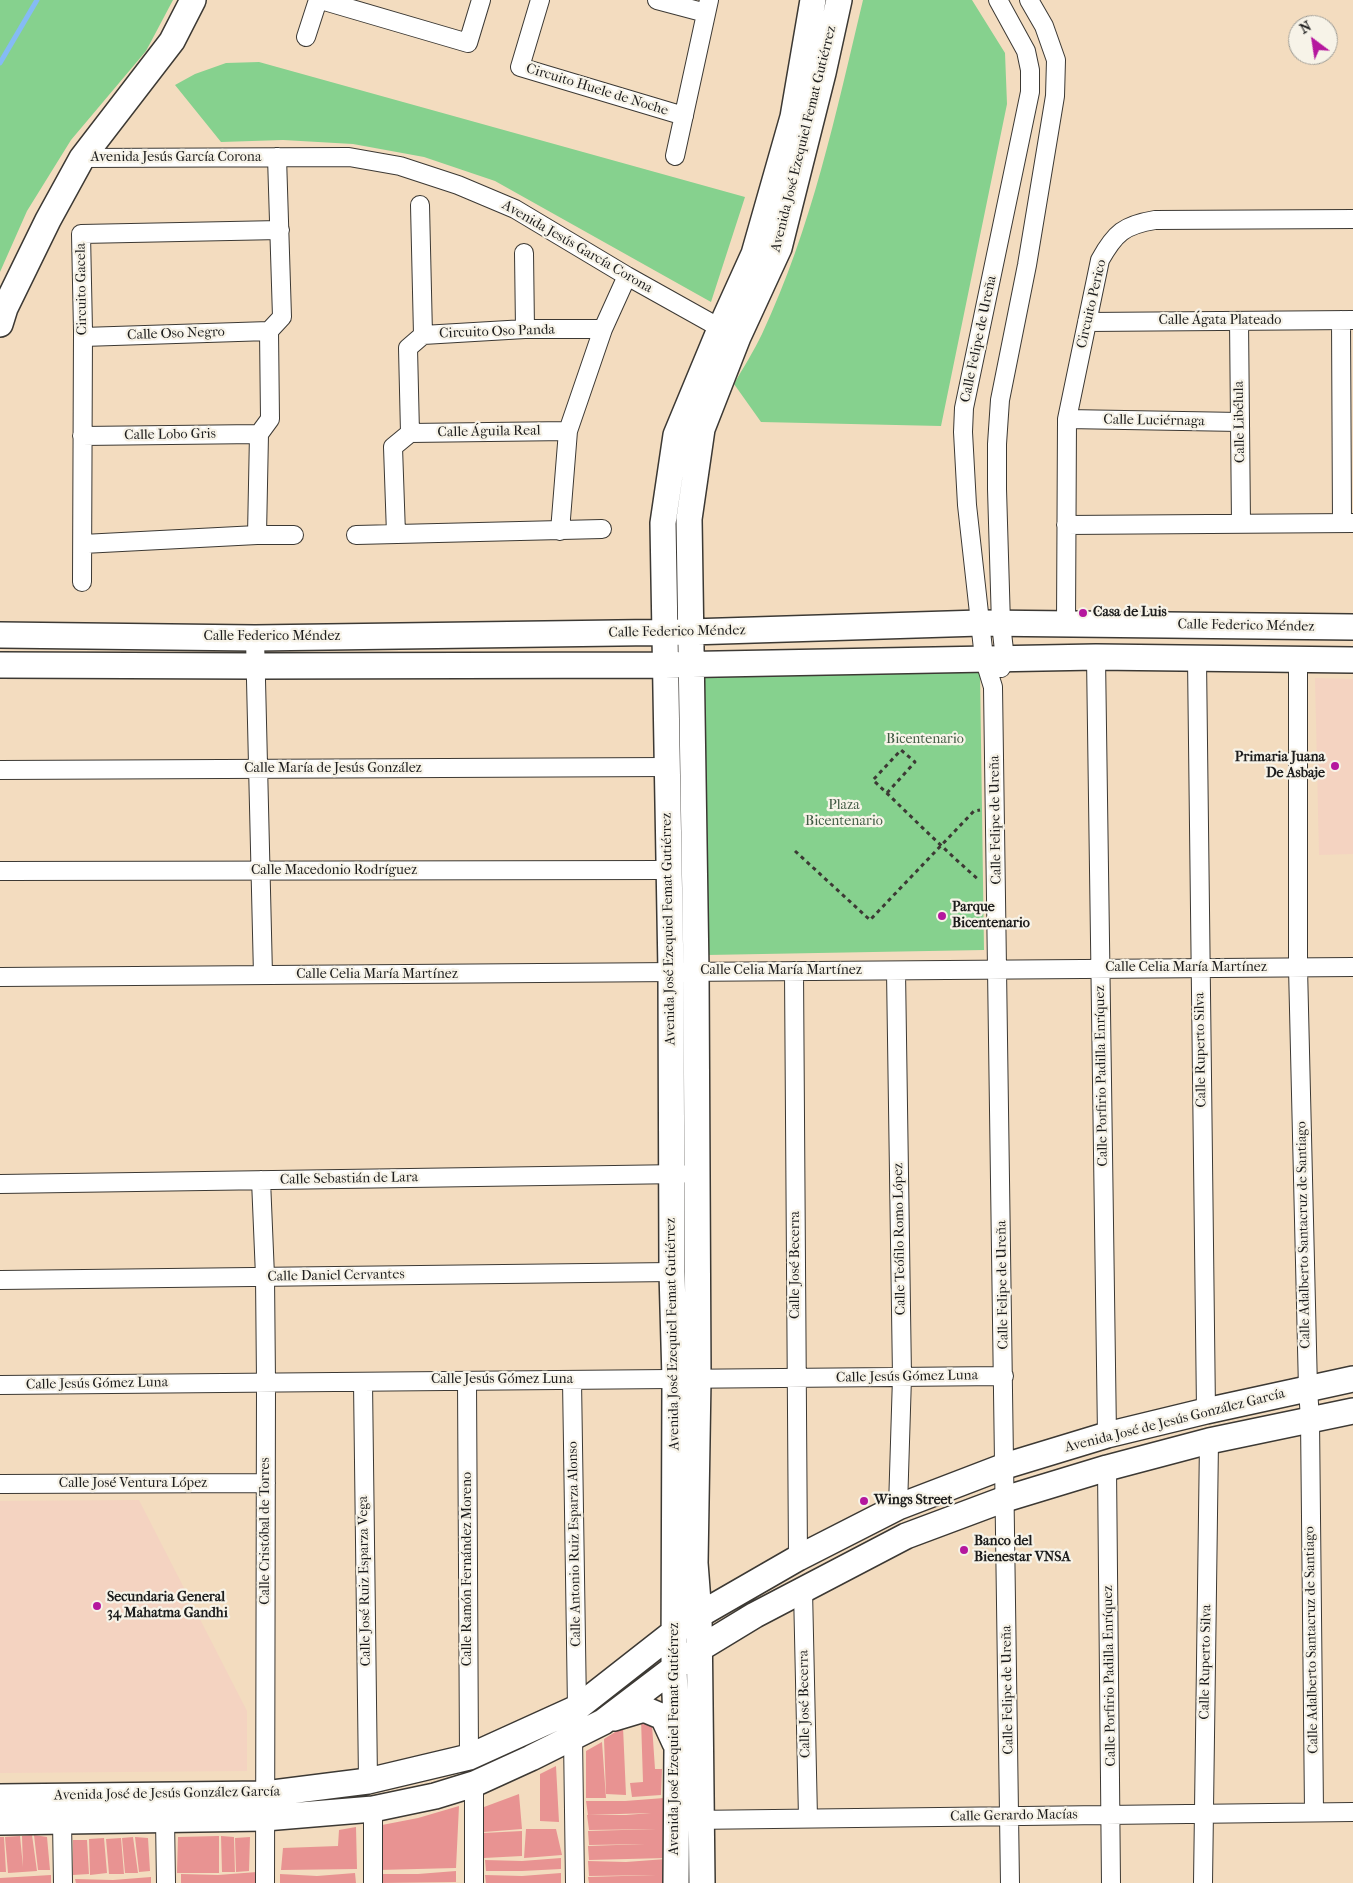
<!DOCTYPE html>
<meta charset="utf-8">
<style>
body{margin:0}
#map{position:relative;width:1353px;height:1883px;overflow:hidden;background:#f3dcbf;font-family:"IM FELL French Canon",serif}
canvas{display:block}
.north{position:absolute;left:1288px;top:15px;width:50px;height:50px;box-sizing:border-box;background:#f7f3e8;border:1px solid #9f9d96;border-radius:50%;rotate:329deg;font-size:14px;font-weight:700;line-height:20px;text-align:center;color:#1c1c1c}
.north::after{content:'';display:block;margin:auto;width:18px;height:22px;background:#b5179e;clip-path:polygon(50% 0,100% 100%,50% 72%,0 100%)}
</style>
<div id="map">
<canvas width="1353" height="1883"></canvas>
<div class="north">N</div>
</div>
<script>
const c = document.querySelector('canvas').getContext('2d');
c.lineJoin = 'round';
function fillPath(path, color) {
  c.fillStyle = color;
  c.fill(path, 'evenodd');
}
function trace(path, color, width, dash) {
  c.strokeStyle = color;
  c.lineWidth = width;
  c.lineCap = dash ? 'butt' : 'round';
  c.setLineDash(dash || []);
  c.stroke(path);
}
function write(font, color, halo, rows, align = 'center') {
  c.font = font + ' "IM FELL French Canon",serif';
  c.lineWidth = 4.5;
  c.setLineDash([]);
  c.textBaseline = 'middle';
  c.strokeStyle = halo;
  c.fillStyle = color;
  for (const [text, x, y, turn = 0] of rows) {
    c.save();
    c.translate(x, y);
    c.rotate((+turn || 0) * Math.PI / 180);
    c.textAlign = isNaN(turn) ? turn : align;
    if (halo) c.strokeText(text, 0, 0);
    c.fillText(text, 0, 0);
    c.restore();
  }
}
const built = new Path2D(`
 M1315,678L1353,679V854L1319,855Z
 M139,1500L247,1711V1771L0,1773V1501Z`);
const green = new Path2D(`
 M0,0H173L146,51L71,140L27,211L0,272Z
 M863,0H972L1005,53L1007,104L941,426L761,422L734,384C743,368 754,351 762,334C812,228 836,113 863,0Z
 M259,62L745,197L711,302L495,181L424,157L353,144L283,140L221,142L175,85L195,74L226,63Z
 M980,672L984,950L707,955L704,677Z`);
const stream = new Path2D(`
 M0,63L37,0`);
const building = new Path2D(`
 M641,1719L652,1725L655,1769H662L661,1795L632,1797L630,1783L643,1782Z
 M623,1727L626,1795L606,1794L604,1739Z
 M602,1742L606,1798H586V1751Z
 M556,1766L559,1822L540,1821V1774Z
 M519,1794L522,1829L484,1832V1807Z
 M664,1798L666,1858L589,1860L588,1846L645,1844L589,1845L588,1831L656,1829L589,1830L587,1815H626L651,1813L588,1815L586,1801H625Z
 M459,1806L456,1868L378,1870L382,1825L418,1818Z
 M356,1827L357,1869L281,1870L283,1848L338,1846L339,1830Z
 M526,1829H556L562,1855L524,1858Z
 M522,1831V1856L484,1858L483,1833Z
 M32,1835L37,1871L8,1873L5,1837L20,1836L23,1867L22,1836Z
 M34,1835L47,1837L50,1870H38Z
 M219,1836V1873H177L178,1837Z
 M221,1836L234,1837L235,1872H222Z
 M0,1837H4L6,1872H0Z
 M133,1837L138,1873H125L122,1838Z
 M135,1837L148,1838L150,1871L139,1872Z
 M250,1837L249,1871L236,1872L235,1838Z
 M104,1838L107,1873L90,1875L89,1839Z
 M121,1838L124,1874H109L106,1839Z
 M73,1840H87L89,1874L73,1875Z
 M561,1858V1869L522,1871H486L485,1860L522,1861Z
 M666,1859V1883H589L588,1877L656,1875L589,1876L588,1861L626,1862Z
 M456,1871V1882L381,1883L380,1874H418Z
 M257,1872V1883H181V1874L218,1875Z
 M355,1873L356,1883H280V1874L317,1876Z
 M561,1873V1883H486L485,1875L522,1876Z
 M51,1875V1883H0V1878Z
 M151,1877V1883H76L75,1879L113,1880Z`);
const path = new Path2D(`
 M887,793L915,762L901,750L873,780C908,813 942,848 979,880
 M795,851L870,920L974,811L980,810`);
const street = new Path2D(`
 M321,0L468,43L481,0
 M540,0L520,67L684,116
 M657,0L706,13
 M998,0L1026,51L1030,70V92L964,408L963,432L967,505L984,658L993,687L1010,1883
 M306,37L318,0
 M675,156L709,0
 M82,158L349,157L400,166L458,185L515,209L627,276L729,333
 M420,205L423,335
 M524,253L525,329
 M1341,320L1342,523
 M1239,321L1241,524
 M1087,322L1353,320
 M83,337L269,331
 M1067,419L1240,422
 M410,433L568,431
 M82,436L259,434
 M1066,525L1353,523
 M560,531L568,431L603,329L627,276
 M396,534L393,447L410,433L408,348L423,335L525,329H603
 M257,535L259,434L270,419L269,331L282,317L277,157
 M356,535L602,529
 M83,544L257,535H294
 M82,582L83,331L81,234L280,230
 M1066,624L1067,419L1100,260C1115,233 1124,225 1155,220L1353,219
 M255,638L263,975
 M1096,657L1107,1435
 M1197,659L1206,1411
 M1298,659V967L1308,1389L1310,1419L1314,1812
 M1001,668L1005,659L1001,624L997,489V444L1000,400L1027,265L1055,96L1056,60L1044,26L1029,0
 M0,770L667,767
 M0,871L669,870
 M794,971L798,1558
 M896,971L902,1377L898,1507
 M0,977L1353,967
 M261,1180L265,1276L266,1382L265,1883
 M0,1184L682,1174
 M0,1280L672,1272
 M572,1380L577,1708
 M467,1381L469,1757
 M363,1382L368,1781
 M0,1385L1004,1376
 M1107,1468L1111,1883
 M0,1484L266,1483
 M803,1590L808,1818
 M573,1737L575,1883
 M474,1784V1883
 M165,1819L166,1883
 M691,1820L1353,1812
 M62,1821L63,1883
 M373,1883V1809
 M1203,1883L1209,1441`);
const secondary = new Path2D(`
 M0,324L5,308L48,220L82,158L172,41L193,0
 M0,635L255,638L690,632L980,623L1353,627
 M0,665L255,666L665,665L1096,657L1353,660
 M614,1718L644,1709L663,1717L675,1743
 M0,1797L265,1794L368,1781L469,1757L577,1708L674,1632L699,1615L798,1558L898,1507L1005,1466L1107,1435L1206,1411L1353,1379
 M0,1822L265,1818L373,1809L435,1796L474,1784L531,1758L603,1722L699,1649L755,1615L906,1536L1005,1499L1107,1468L1209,1441L1353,1411
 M676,1883L677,1749L674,1667L675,1379L672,1272L671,972L663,523L676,435L720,329L754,254L793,117L813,0
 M702,1883L699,1615L695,1563L698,1379L696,972L689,519L702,429L738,337L779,248L823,73L839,0`);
const markers = [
 [1083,613,5,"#b5179e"],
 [1335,766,5,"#b5179e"],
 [942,916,5,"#b5179e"],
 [864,1501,5,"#b5179e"],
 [964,1550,5,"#b5179e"],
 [97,1606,5,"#b5179e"]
];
const streetNames = [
 ["Circuito Huele de Noche",597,90,17],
 ["Avenida José Ezequiel Femat Gutiérrez",804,139,-76],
 ["Avenida Jesús García Corona",176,158],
 ["Avenida Jesús García Corona",577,247,30],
 ["Circuito Gacela",82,289,-91],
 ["Circuito Perico",1092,304,-77],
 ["Calle Ágata Plateado",1220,321],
 ["Circuito Oso Panda",497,332,-2],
 ["Calle Oso Negro",176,334,-2],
 ["Calle Felipe de Ureña",979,339,-78],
 ["Calle Luciérnaga",1154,421,1],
 ["Calle Libélula",1240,422,-91],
 ["Calle Águila Real",489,432,-1],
 ["Calle Lobo Gris",170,435,-1],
 ["Calle Federico Méndez",1246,626,1],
 ["Calle Federico Méndez",677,632,-1],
 ["Calle Federico Méndez",272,637],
 ["Calle María de Jesús González",333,769],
 ["Calle Felipe de Ureña",996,820,-91],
 ["Calle Macedonio Rodríguez",334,871],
 ["Avenida José Ezequiel Femat Gutiérrez",669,929,-91],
 ["Calle Celia María Martínez",1186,968],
 ["Calle Celia María Martínez",781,971],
 ["Calle Celia María Martínez",377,975],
 ["Calle Ruperto Silva",1201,1050,-91],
 ["Calle Porfirio Padilla Enríquez",1102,1076,-91],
 ["Calle Sebastián de Lara",349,1179,-1],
 ["Calle Adalberto Santacruz de Santiago",1304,1235,-91],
 ["Calle Teófilo Romo López",900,1239,-91],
 ["Calle José Becerra",796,1265,-90],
 ["Calle Daniel Cervantes",336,1276,-1],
 ["Calle Felipe de Ureña",1003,1285,-91],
 ["Avenida José Ezequiel Femat Gutiérrez",673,1334,-91],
 ["Calle Jesús Gómez Luna",907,1377,-1],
 ["Calle Jesús Gómez Luna",502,1380],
 ["Calle Jesús Gómez Luna",97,1384,-1],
 ["Avenida José de Jesús González García",1175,1421,-14],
 ["Calle José Ventura López",133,1484],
 ["Calle Cristóbal de Torres",266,1531,-90],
 ["Calle Antonio Ruiz Esparza Alonso",575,1544,-91],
 ["Calle Ramón Fernández Moreno",468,1569,-90],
 ["Calle José Ruiz Esparza Vega",365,1581,-91],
 ["Calle Adalberto Santacruz de Santiago",1312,1640,-91],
 ["Calle Ruperto Silva",1206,1662,-89],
 ["Calle Porfirio Padilla Enríquez",1110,1676,-91],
 ["Calle Felipe de Ureña",1008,1690,-91],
 ["Calle José Becerra",805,1704,-91],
 ["Avenida José Ezequiel Femat Gutiérrez",675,1739,-90],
 ["Avenida José de Jesús González García",167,1794,-1],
 ["Calle Gerardo Macías",1014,1816,-1]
];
const poiNames = [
 ["Casa de Luis",1093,613],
 ["Primaria Juana",1325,758,"right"],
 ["De Asbaje",1325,774,"right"],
 ["Parque",952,908],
 ["Bicentenario",952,924],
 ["Wings Street",874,1501],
 ["Banco del",974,1542],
 ["Bienestar VNSA",974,1558],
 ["Secundaria General",107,1598],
 ["34 Mahatma Gandhi",107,1614]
];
const parkNames = [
 ["Bicentenario",925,740],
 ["Plaza",844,806],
 ["Bicentenario",844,822]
];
fillPath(built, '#f4d3c1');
fillPath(green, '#86d18e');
trace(stream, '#85bbf4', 5);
fillPath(building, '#e89392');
trace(street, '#3c3934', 20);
trace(secondary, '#3c3934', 28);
trace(path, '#3c3934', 3, [4, 4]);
trace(street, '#fff', 18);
trace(secondary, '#fff', 25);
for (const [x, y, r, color] of markers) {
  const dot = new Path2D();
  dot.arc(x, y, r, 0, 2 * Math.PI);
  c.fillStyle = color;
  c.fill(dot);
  trace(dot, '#f7f3e8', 2);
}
write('14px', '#1c1c1c', '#f7f3e8', streetNames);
write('bold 14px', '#1c1c1c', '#f7f3e8', poiNames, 'left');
write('14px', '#415b44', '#f7f3e8', parkNames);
</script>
